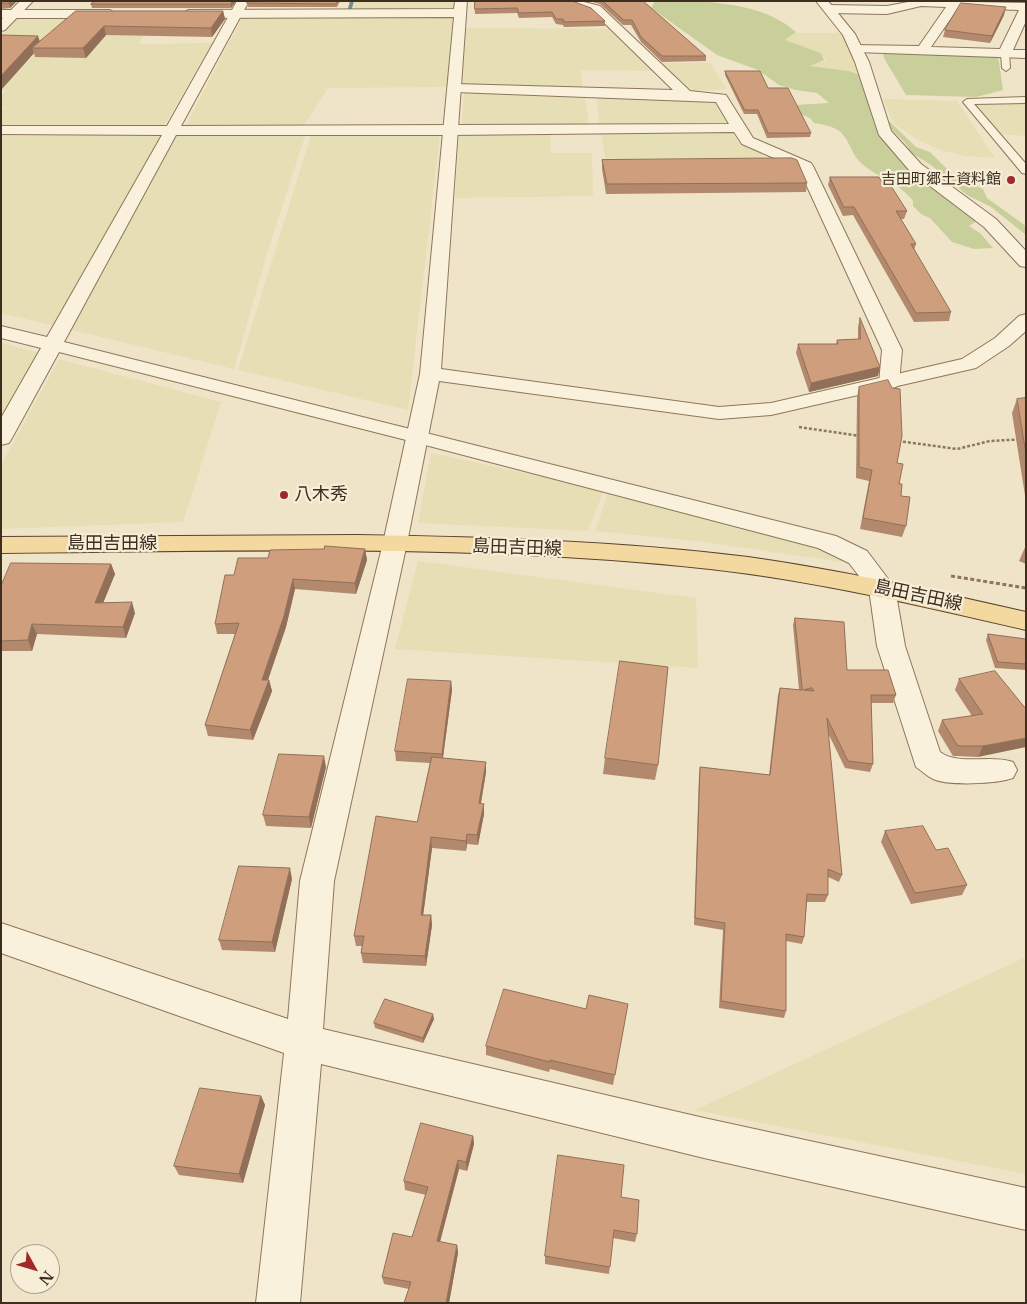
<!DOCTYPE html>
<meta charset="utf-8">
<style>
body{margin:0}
#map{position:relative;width:1027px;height:1304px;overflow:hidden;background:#f0e4c8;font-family:"Libre Baskerville",serif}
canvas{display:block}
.frame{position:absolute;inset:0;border:2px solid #3d2e20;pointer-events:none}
.north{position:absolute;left:10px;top:1244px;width:50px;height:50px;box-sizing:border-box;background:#f7eed8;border:1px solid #ada18e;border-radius:50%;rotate:129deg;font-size:14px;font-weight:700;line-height:20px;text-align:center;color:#3d2e20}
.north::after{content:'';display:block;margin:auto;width:18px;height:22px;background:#9e2a2b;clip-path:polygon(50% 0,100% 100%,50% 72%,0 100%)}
</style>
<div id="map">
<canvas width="1027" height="1304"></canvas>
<div class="frame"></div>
<div class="north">N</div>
</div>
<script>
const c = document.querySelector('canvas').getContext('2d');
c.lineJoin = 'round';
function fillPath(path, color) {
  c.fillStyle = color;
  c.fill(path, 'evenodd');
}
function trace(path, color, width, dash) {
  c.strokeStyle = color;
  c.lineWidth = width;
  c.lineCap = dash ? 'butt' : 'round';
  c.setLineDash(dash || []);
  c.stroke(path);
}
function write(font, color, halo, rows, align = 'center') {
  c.font = font + ' "Libre Baskerville","Noto Sans JP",serif';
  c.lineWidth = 4.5;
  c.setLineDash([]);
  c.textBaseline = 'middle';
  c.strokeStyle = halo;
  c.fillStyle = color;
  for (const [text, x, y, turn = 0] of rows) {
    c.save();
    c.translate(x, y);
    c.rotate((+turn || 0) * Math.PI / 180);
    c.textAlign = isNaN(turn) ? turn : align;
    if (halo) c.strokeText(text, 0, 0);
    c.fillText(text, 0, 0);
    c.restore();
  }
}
const farmland = new Path2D(`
 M356,1H456L454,9L352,12Z
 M243,16H444L453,18L447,87L328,88L303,127H185Z
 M20,17H116L145,31L139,44L212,43L163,128L1,127V111L5,107H1V96L5,91L1,90V35Z
 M465,28L615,29L653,71L581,70L583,89L460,87Z
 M794,33H846L863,76L849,71L809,66L826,60L821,53L784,40Z
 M658,63H710L727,89L693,91Z
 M464,93L585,98L589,125L462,126Z
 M597,97L713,100L729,126L608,127L607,124L599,123Z
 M883,99L957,101L995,158L966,156L940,150L918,140L894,124Z
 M1026,99V136L998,134L973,101Z
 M312,132L440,134L408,410L238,370Z
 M306,133L268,250L234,369L1,313V134Z
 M550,133L551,153H592L593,196L455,198L459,134Z
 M601,133H732L737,141L760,152L765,160L607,167Z
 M1,343L40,353L1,420Z
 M59,359L221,402L183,522L1,529V465Z
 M431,453L604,490L588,531L418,523Z
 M608,493L817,545L847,557L849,563L696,541L595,531Z
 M418,561L696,598L698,668L395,649Z
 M1026,957V1174L695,1110Z`);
const green = new Path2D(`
 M655,1C702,1 760,0 796,32L785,40L821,53L824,60L810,66L849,71L863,76L889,140L980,219L969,226L981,234L993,248L974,249L952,242L930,218L921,214L913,206V201C900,183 876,177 860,162C851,153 848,135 836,129C831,126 820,124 814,123L810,118L793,111L795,105L829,103L817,93L796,90L779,85L758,70L717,55L651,8Z
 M882,51L998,55L1003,90L976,97L906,95L885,60Z
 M888,120L916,147L930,152L952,174L983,189L987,198L1026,226V235L991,207L967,195L931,165L910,152C907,141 894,134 887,124Z`);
const stream = new Path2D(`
 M350,1H354L351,12L349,13L347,12Z`);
const pathFar1 = new Path2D(`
 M799,427L860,436
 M898,441L957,449L990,441L1026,439`);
const path = new Path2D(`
 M951,576L1026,588`);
const service = new Path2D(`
 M1005,51L1009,53L1010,68L1006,71L1002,68L1001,53Z
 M1026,97V103L974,104L1026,164V174L1022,173L963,102L967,99Z`);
const minor = new Path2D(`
 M20,1H33L5,30L1,31V20Z
 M237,1H249L181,126L729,124L716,102L455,92L448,88L455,84L673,90L592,11L556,1H580L600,6L690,91L726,95L753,138L811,163L813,166L902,350L899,383L896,387L889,389L882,387L879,383L882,350L799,169L742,144L734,132L452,135H176L64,342L836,536L867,551L895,588L905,646L940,752C959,766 990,754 1013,762L1017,770L1013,778C996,784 949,786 933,779C927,776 922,771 916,767L877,646L869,589L849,563L818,548L410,441L59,352L12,438L9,443L1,445V418L41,348L1,338V326L47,337L162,135L1,134V126H167Z
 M913,1L1026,3V21L1013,50H1026V58L856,52L850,48L852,45L919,46L946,7L921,6L887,14L829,13L823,9L829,5L887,6ZM958,8L1019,10L1000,49L931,47Z
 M395,535L404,537L407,543L334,881L323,1029L704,1118L1026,1188V1230L704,1158L321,1064L300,1303H256L284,1053L1,953V923L288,1019L300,881L383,543L386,537Z`);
const tertiary = new Path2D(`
 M455,1H467L441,369L719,407L771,403L962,359L995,338L1019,316L1026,314V331L1009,346L976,368L771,415L719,419L439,381L407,543L404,549L395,551L386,549L383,543L420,374L454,17L188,18L182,14L188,10L454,9Z
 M816,1H828L855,34L869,62L891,131L921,164L996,219L1026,251V267L1020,266L984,227L909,170L879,135L855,62L843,35Z
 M1,10H110L116,14L110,18H1Z`);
const primary = new Path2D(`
 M356,535C487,537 618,541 748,557C841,570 934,591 1026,612V630C922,606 817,581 710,569C475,543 237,551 1,553V537Z`);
const wall = new Path2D(`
 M1,1H17L10,8L1,9Z
 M95,1H236L231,8H92L91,4Z
 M340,1L337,7H248L247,3Z
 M474,1H572L605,21V26L564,27L563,25L556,24L552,17L519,18L517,13L475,14Z
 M589,1H643L706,56V61L662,62L641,42L631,25H623L600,4Z
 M76,11H223L225,19L212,37L106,35L86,58L35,57L34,53L1,90V35L40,42Z
 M1004,15L990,43L943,37L945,30Z
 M725,71L768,88L811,133L810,137L767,138L757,114H744L725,75Z
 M602,160L807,183L806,192L606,194L602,169Z
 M830,177L884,186L907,211L904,219H901L916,244L914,250L951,312L949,321L914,322L853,215L843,216L828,185Z
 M860,318L878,376L809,392L796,353L798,344H836L837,340L858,339V327Z
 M859,387L897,463L901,496L906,526L902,537L860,529L869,481L856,478L857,397Z
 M1026,398V502L1012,413L1017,399Z
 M1026,545V564L1019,561Z
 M365,549L367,560L356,594L295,589L286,627L268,680H269L272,691L253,740L208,736L205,725L235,634H217L215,624L234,575L268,558Z
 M111,564L115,574L103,603L135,613L126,638L37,634L32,651H1V586Z
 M795,618L847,670L896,695L893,703H871L873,764L870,772L845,768L828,733L842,875L839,882L828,877V895L825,902H807L804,937L802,944L786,941V1011L784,1018L719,1008L723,930L694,925L699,774L700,767L769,775L778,695L780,688L799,690L793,625Z
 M988,634L1026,639V670L995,668L986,640Z
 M959,679L1026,709L978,757L957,756H953L938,731L942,720L972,716L955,690Z
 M451,681L452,690L443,758L486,772L481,803L484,814L478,845L467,844L466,851L432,848L423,915H431L432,925L426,966L363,963L361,953L362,946H356L354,936L417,822L430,763L396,761L395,751Z
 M605,758L658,765L655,780L603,774Z
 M326,767L311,828L266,826L263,815Z
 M885,831L936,850L967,885L962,895L911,904L881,842Z
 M292,879L275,952L222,950L219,940Z
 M628,1004L613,1085L550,1069L549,1072L486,1055V1046Z
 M434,1019L423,1043L375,1028L374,1023Z
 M261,1096L265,1105L243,1183L179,1175L174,1166Z
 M473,1136L474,1144L467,1171L459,1169L440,1242L457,1245L458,1253L449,1303H404L409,1289L384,1284L382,1277L412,1237L426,1195L405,1190L404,1181Z
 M621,1197L637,1234L635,1242L613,1238L609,1274L545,1264V1256Z`);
const shadedWall = new Path2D(`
 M11,1H17L10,8L9,3Z
 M232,1H236L231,8V4Z
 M1006,7L1004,15L990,43L992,36Z
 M223,11L225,19L212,37L211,28Z
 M104,26L106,35L86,58L83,48Z
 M38,36L41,45L32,48L34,53L1,90V76Z
 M880,367L878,376L809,392L811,383Z
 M365,549L367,560L356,594L355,583Z
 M111,564L115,574L99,613L95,603Z
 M293,579L295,589L286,627L264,691L262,680Z
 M132,602L135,613L126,638L123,627Z
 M32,624L37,634L32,651L28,640Z
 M269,680L272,691L253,740L250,730Z
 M451,681L452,690L442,764V754Z
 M1026,738V747L978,757L983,746Z
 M324,756L326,767L311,828L309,817Z
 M486,762V772L479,814V803Z
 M484,804V814L478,845L477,835Z
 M467,834V844L466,851V841Z
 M431,837L432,848L422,924L421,915Z
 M290,868L292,879L275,952L272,942Z
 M431,915L432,925L426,966L425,956Z
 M433,1014L434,1019L423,1043V1038Z
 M261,1096L265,1105L243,1183L239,1174Z
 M473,1136L474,1144L467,1171L466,1162Z
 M458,1160L459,1169L438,1249L437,1241Z
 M457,1245L458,1253L449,1303H446Z`);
const building = new Path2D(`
 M1,1H11L9,3H1Z
 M95,1H232L231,4H91Z
 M248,1H337L336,4L247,3Z
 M475,1H572L591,8L605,21L564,22L563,19H556L552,12L519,13L517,8L475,9Z
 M603,1H643L706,56H662L641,37L632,20H624Z
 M961,3L1006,7L992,36L945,30Z
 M76,11H223L211,28L104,26L83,48H32Z
 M1,35L38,36L1,76Z
 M725,71H760L768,88H788L811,133H768L758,110H745Z
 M792,158L797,160L807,183L607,184L602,160Z
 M830,177H879L884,186H891L907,211H896L916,244H911L951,312L916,313L854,207H844Z
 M860,318L880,367L811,383L798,344H838L837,340L860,339Z
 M888,380L892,388L900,389L902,436L897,463L903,464L899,484H902L901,496L910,497L906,526L863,518L872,470L859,467V387Z
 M1026,398V454L1017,399Z
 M325,546L365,549L355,583L293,579L284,616L262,680H269L250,730L205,725L239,623L215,624L225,575H234L238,558H268L270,550L324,549Z
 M11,563L111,564L95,603L132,602L123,627L32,624L28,640L1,641V586Z
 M795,618L844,622L847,670H888L896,695H871L873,764L848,761L827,718L842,875L828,869V895L807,894L804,937L786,934V1011L721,1001L725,923L695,918L700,767L770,775L780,688L802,690ZM812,688L814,691L804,690Z
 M988,634L1026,639V664L998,662Z
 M620,661L668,667L658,765L605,758Z
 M995,671L1026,709V738L983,746H961L957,745L942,720L983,714L959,679Z
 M408,679L451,681L442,754L395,751Z
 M279,754L324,756L309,817L263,815Z
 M432,757L486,762L479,803L484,804L477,835L467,834L466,841L431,837L421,915H431L425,956L361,953L364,936H354L376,816L417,822Z
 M923,826L936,850L948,848L967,885L915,893L885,831Z
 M239,866L290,868L272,942L219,940Z
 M504,989L586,1009L589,995L628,1004L615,1075L550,1060V1062L486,1046Z
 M385,999L433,1014L423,1038L374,1023Z
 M200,1088L261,1096L239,1174L174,1166Z
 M421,1123L473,1136L466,1162L458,1160L437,1241L457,1245L446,1303H404L411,1282L382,1277L393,1233L412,1237L428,1187L404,1181Z
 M558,1155L624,1165L621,1197L639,1200L637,1234L614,1230L610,1267L545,1256Z`);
const markers = [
 [1011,180,5,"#9e2a2b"],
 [284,495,5,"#9e2a2b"]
];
const farPoinames = [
 ["吉田町郷土資料館",1001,180]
];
const poiNames = [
 ["八木秀",294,495]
];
const streetNames = [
 ["島田吉田線",112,544],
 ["島田吉田線",517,548,2],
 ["島田吉田線",918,596,12]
];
fillPath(farmland, '#e6deb5');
fillPath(green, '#c9cf9b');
fillPath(stream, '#6f938a');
trace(service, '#8d765c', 2);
trace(minor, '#8d765c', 2);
trace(tertiary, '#8d765c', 2);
trace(primary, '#5b4430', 2);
trace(pathFar1, '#8d765c', 2.5, [3, 2]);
trace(path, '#8d765c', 3, [4, 2.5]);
fillPath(service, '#faf1dc');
fillPath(minor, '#faf1dc');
fillPath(tertiary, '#faf1dc');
fillPath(primary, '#f3d9a0');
fillPath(wall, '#b2896c');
fillPath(shadedWall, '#916f58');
fillPath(building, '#cf9f7d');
trace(building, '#916f58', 1);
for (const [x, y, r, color] of markers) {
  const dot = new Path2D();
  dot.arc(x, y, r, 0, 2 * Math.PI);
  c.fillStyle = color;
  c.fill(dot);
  trace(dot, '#f7eed8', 2);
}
write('15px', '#3d2e20', '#f7eed8', farPoinames, 'right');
write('18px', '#3d2e20', '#f7eed8', poiNames, 'left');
write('18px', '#3d2e20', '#f7eed8', streetNames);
</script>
